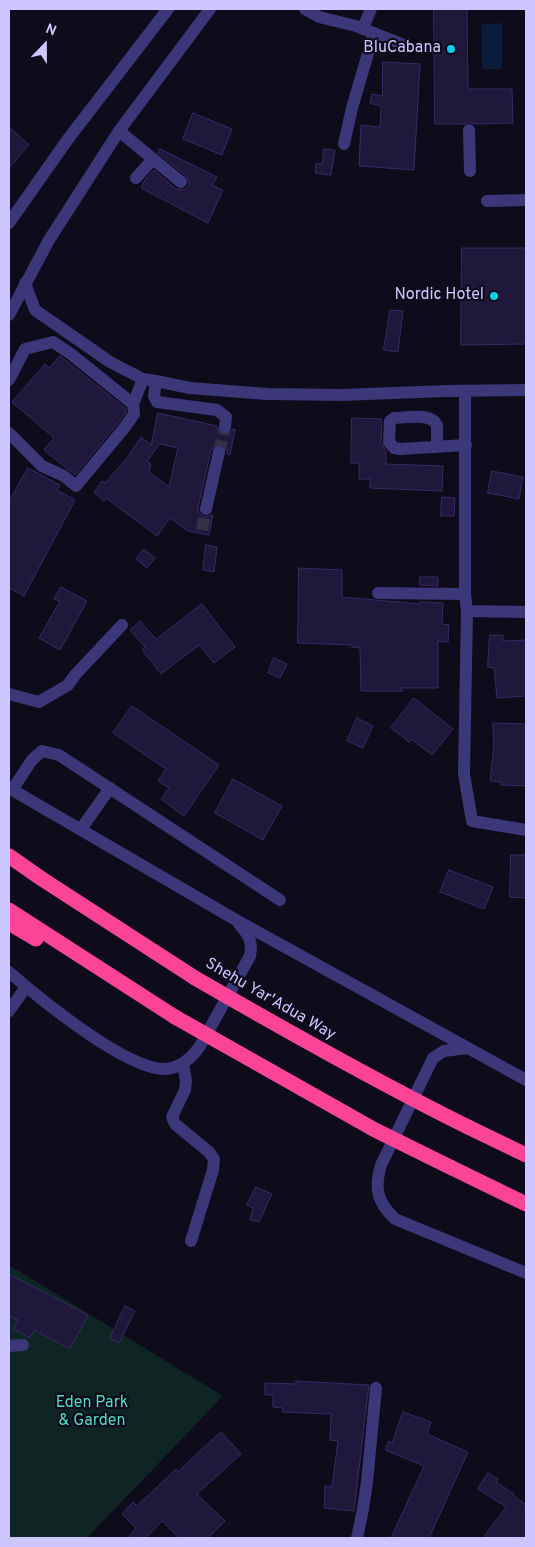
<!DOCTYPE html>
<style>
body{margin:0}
#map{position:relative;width:535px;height:1547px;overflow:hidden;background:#0e0b1b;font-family:Overpass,sans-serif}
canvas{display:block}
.frame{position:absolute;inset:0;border:10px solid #cec6fe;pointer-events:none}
.north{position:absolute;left:20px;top:20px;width:50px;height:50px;-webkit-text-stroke:4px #0e0b1b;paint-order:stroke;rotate:22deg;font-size:14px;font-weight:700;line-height:20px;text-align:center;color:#cec6fe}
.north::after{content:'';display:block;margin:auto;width:18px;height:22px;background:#cec6fe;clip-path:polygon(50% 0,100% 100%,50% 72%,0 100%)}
</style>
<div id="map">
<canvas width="535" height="1547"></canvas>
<div class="frame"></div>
<div class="north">N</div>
</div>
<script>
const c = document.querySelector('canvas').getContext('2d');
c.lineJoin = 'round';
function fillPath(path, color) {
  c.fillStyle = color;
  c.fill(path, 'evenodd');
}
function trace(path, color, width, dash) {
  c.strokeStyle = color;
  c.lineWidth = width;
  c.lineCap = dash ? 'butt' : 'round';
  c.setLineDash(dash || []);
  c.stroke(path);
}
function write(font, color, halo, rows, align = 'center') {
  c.font = font + ' Overpass,sans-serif';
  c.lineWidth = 4.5;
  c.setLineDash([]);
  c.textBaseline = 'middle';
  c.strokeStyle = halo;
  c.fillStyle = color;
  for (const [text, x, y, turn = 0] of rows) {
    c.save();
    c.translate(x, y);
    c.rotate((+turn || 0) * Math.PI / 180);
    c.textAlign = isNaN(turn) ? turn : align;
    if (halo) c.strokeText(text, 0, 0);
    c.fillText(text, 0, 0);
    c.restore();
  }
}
const green = new Path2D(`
 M9,1265L223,1396L87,1538H9Z`);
const water = new Path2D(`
 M502,23V69H482L481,24Z`);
const building = new Path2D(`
 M434,9H467L468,89H512L513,123L474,124L469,122L464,124H435Z
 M383,62L420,64L414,170L359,166L361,125L380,127L381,106L370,103L372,94L382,96Z
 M193,113L232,129L222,155L183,139Z
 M9,127L29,145L9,168Z
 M160,149L217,177L212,185L223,190L208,223L141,188L144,181L154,170L176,189L183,190L188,187L189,183L186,176L158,153Z
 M324,149L335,150L331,175L315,173L316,163L322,164Z
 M462,248H526V344L461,345Z
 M390,310L403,311L398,352L384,350Z
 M60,356L125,408L126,412L119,422L75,475L44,450L54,438L12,402L45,364L49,368Z
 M158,413L217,426L218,431L224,435L229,434L233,429L235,430L230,455L227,454V449L221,444H216L211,450L198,508V512L204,517L213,515L209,535L188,531L170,518L157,536L106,498L104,501L94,492L102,481L105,483L127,458L141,437L151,445ZM160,444L178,448L169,487L149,472L151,464L147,462Z
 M352,418L382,419L381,442L386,451V464L443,466L442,491L370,488V479H359V463H351Z
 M28,468L60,485L57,490L75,500L24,596L9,588V502Z
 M492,471L523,477L519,499L488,493Z
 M442,497L455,498L454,516H441Z
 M206,545L217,547L214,572L203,570Z
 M144,549L155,558L147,568L136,559Z
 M299,568L342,570V597L420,604V602L443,603L442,624L449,625L448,642L438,641V688H400L403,691H361L360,648L352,647V645L298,643Z
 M420,577H438V586L420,585Z
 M61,587L87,601L60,650L39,638L60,601L54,599Z
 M202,604L235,647L214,663L199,645L161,674L142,650L145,647L130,630L140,621L156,639Z
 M490,635H503V641L526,640V696L497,698L494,668L488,667Z
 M274,658L287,664L280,678L268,673Z
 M414,698L453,729L432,755L411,739L409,742L391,728Z
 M132,706L219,765L184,816L161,799L169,788L158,781L166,769L113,733Z
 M357,718L373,726L363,748L347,741Z
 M493,723L526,724V786L501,785V782L490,781L494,745Z
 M233,779L282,806L263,840L215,813Z
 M511,855H526V898L510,897Z
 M449,870L493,887L484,909L440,892Z
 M256,1187L272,1194L259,1222L250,1220L253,1208L247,1205Z
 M9,1274L88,1315L70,1349L34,1330L30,1338L13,1329L18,1320L9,1316Z
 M125,1306L135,1311L119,1343L110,1339Z
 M296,1381L369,1385L354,1511L324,1508L325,1486L332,1487L338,1441L330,1440L331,1414L282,1412L283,1408L273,1407V1395H265V1383L296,1384Z
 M403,1412L431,1422L427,1434L468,1452L429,1538H391L424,1466L385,1450L389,1441L392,1443Z
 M221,1432L241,1454L197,1494L225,1521L208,1538H179L162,1521L146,1538H128L136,1528L122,1514L133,1502L137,1506L176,1469L178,1471Z
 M488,1473L498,1479L496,1482L514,1494L513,1495L526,1505V1538H483L506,1507L478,1489Z`);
const minorTunnel = new Path2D(`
 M219,452L225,427
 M202,530L206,509`);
const minor = new Path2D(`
 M305,9L319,17L356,26L409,47
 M363,28L371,9
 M469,130L470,171
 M119,131L181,182
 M344,144L352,108L374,33
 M136,178L153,159
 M487,201L526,200
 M9,223L68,139L168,9
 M25,283L35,310L110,362L143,379L156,381L190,388L267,394L342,395L446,391L526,390
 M9,315L49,240L119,131L210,9
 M9,380L25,349L53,342L71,354L133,404
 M156,381L154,396L157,402L217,410L226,417L225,427
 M465,391V594L467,611L464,774L472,821L526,830
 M9,433L42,466L64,476L76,486L125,427L134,414L133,404L143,379
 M437,447V425C430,412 407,418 394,418L390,421L389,442L394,448L400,449L466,445
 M206,509L219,452
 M378,593L465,594
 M467,611L526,612
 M9,694L39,702L68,685L75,675L122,625
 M9,787L12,790L32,760L42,751L59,755L280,900
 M9,788L236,920L526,1080
 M81,829L110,788
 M9,972C40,999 123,1067 163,1069C180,1069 191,1059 200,1046L250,956C253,941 248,934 239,924
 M9,1011L26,987
 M468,1048L444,1051L433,1058L381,1165C374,1188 377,1202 395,1219L526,1273
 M183,1064L186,1081L185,1090L172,1117L175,1124L209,1152L214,1159L213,1170L191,1241
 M9,1346L23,1345
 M357,1538L363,1509L367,1482L376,1388`);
const highway = new Path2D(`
 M9,856L42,879L195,978
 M9,910L175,1017
 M9,923L36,939
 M468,1127L526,1155
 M450,1167L526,1204`);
const highwayBridge = new Path2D(`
 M195,978C285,1030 375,1081 468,1127
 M175,1017L375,1130L450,1167`);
const markers = [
 [451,49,5,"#05cfeb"],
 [494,296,5,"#05cfeb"]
];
const poiNames = [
 ["BluCabana",441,49],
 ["Nordic Hotel",484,296]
];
const streetNames = [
 ["Shehu Yar'Adua Way",270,1000,30]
];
const parkNames = [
 ["Eden Park",92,1404],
 ["& Garden",92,1422]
];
fillPath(green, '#0e2524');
fillPath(water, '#0b1b3a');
fillPath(building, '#20183b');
trace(building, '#382a67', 1);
trace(minorTunnel, '#343048', 12, [12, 6]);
trace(minor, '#3b3779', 12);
trace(highway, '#fb4497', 15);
trace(highwayBridge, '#fb4497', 15);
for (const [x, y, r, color] of markers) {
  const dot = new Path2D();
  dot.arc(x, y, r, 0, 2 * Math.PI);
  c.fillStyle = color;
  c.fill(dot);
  trace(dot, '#0e0b1b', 2);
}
write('16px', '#cec6fe', '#0e0b1b', poiNames, 'right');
write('16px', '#cec6fe', '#0e0b1b', streetNames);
write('16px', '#55dbbd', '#0e0b1b', parkNames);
</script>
